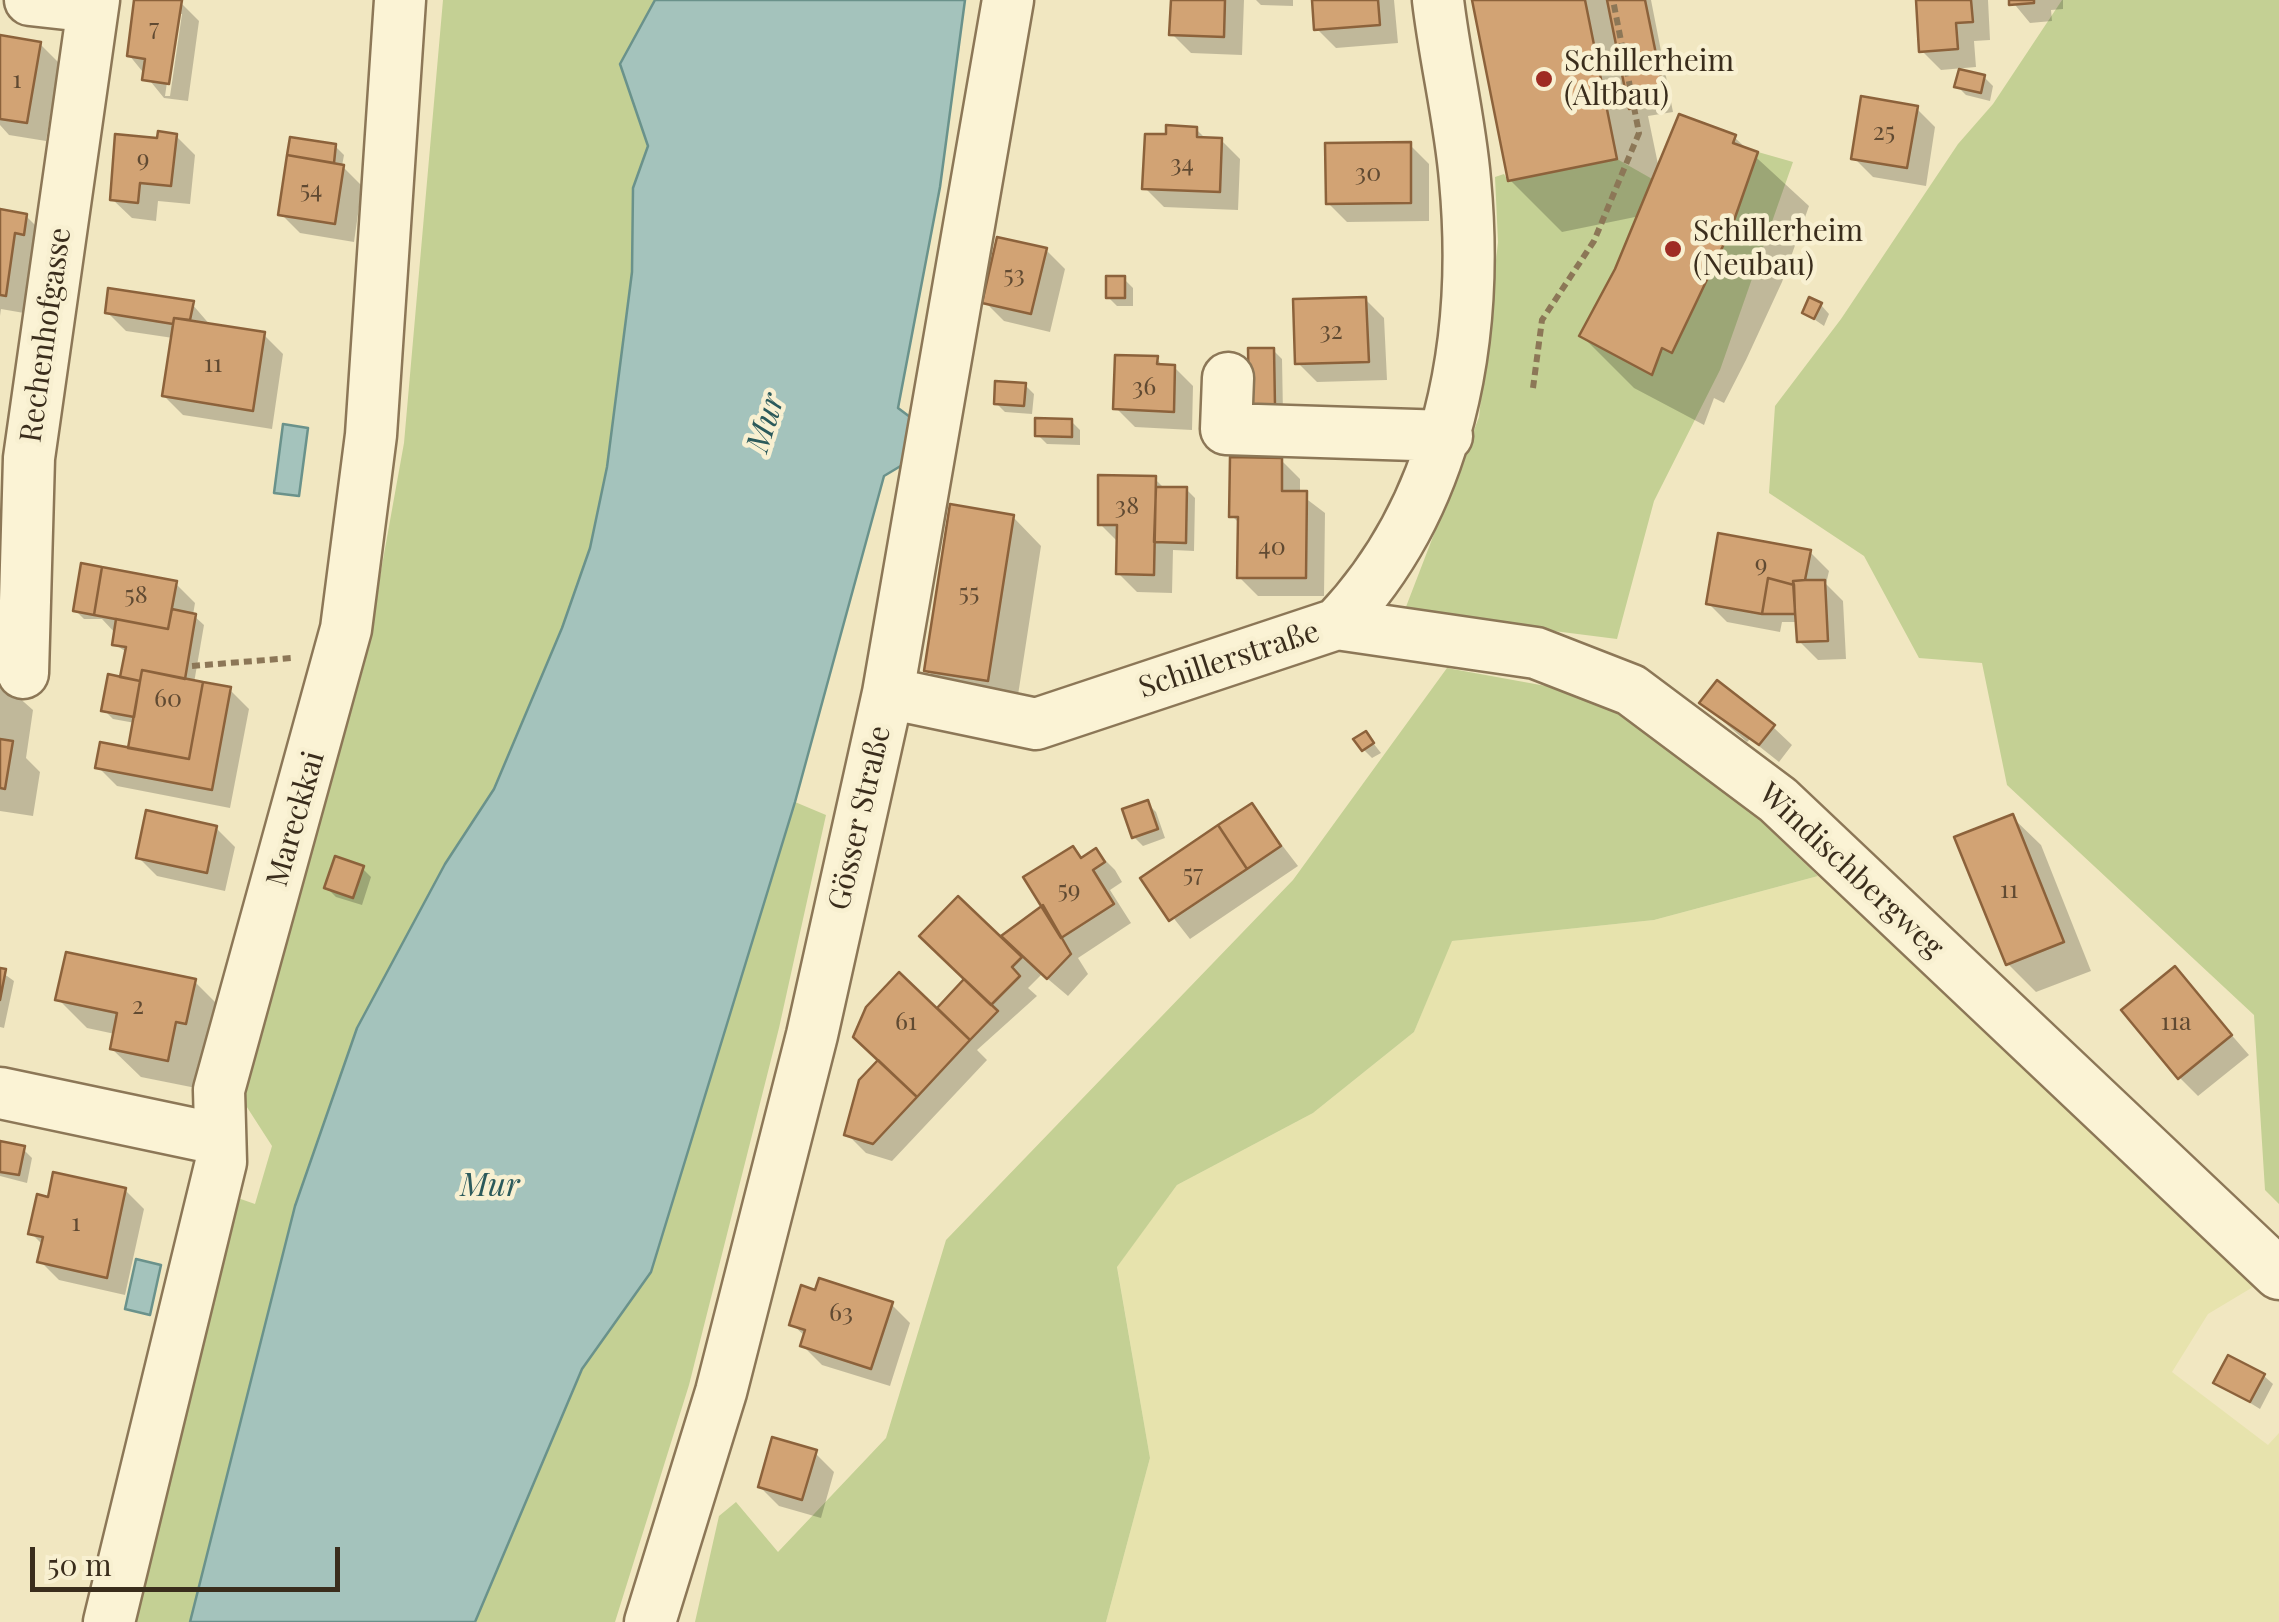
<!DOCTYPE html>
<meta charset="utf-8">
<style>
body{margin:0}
#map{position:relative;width:2279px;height:1622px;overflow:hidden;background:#f1e7c1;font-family:"Playfair Display",serif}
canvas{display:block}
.scale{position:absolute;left:30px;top:1547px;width:310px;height:45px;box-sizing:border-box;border:5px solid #3a2d1c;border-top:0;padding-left:12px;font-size:30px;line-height:35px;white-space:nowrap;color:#3a2d1c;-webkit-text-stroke:8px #f8f0d1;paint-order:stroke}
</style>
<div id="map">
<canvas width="2279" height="1622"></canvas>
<div class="scale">50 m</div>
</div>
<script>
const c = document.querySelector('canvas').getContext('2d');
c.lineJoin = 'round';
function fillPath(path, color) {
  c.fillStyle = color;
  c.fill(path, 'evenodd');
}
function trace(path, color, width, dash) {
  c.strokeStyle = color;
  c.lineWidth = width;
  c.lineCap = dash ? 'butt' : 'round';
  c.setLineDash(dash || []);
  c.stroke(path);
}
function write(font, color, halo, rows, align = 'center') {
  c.font = font + ' "Playfair Display",serif';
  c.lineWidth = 9;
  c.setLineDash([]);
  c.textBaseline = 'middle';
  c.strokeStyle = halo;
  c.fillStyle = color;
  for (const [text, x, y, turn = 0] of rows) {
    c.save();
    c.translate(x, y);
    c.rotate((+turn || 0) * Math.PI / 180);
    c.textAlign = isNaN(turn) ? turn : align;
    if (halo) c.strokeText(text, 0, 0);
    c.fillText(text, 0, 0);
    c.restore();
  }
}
const farmland = new Path2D(`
 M1818,876L2263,1281L2208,1314L2172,1372L2268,1445L2279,1433V1622H1106L1150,1458L1117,1266L1177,1185L1313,1113L1414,1032L1451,941L1654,920Z`);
const green = new Path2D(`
 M443,0H655L620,64L648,145L633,188L632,272L607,467L590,548L562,628L494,789L445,864L357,1028L295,1206L190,1622H120L232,1196L255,1204L272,1146L243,1101L364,665L404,443Z
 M2062,0H2279V1204L2265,1190L2254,1015L2007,785L1982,663L1919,658L1864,556L1769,493L1775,406L1841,319L1958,144L1993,104Z
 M1758,152L1793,162L1720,370L1654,501L1617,639L1404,612L1479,417L1498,242L1495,177L1504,174L1508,181L1617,159L1654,180L1662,348L1671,353L1731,229Z
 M1447,668L1612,698L1741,802L1818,876L1654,920L1452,941L1414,1032L1313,1113L1177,1185L1117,1267L1150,1458L1106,1622H695L719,1516L736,1502L778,1552L886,1438L946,1240L1293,880Z
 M795,802L826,815L779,1028L689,1385L615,1622H475L581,1369L651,1272Z`);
const water = new Path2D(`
 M655,0H965L940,187L898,408L914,420L904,464L884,476L795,802L651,1272L582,1369L475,1622H190L295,1206L357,1028L445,864L494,789L562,628L590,548L607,467L632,272L633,188L648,146L620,64Z
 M283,424L308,428L299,496L274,493Z
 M136,1259L161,1265L150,1315L125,1309Z`);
const shadow = new Path2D(`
 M137,0H178L199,21L188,101L164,98L129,55ZM177,14H182L170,96H165Z
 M1173,0H1244L1242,55L1191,53L1172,34Z
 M1256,0H1293V6L1261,5Z
 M1314,0H1394L1398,43L1336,48L1317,29Z
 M1474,0H1651L1673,112L1648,116L1659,169L1734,137L1809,206L1782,282L1746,360L1724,403L1714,398L1704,425L1634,388L1582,336L1640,216L1562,232L1510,180Z
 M1919,0H1988L1990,40L1974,41L1976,67L1941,70L1922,51Z
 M2011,0H2063V9L2051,10L2052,21L2030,23Z
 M0,38L40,44L59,63L46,141L9,135L0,125Z
 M1984,77L1993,86L1990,101L1966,95L1957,86Z
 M1916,108L1935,127L1926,186L1873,177L1854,158Z
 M1196,129L1207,140H1221L1240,159L1238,210L1164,207L1145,188L1168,137Z
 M176,136L195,155L190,204L158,201L156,221L132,218L112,199L160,141Z
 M292,140L335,146L344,155L342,166L362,186L354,242L300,233L281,214Z
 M1410,145L1429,164V221L1347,222L1328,203Z
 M0,212L26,216L45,235L33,251L24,313L1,309L0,316Z
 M1046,250L1065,269L1050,332L1004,321L985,302Z
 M1124,279L1133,288V306H1117L1108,297Z
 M1365,299L1384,318L1387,380L1317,382L1298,363Z
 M192,304L211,326L264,335L283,354L272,429L183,415L164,396L173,338L126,331L107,312Z
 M1821,305L1829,314L1824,326L1805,313Z
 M1273,350L1282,359L1283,414H1260Z
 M1157,359L1164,367H1174L1193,386L1192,430L1135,427L1116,408Z
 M1025,385L1034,394L1032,414L1005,412L996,403Z
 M1071,421L1080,430V445L1047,444L1038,435Z
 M1281,460L1300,479V494L1325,513L1324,596H1258L1239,577L1240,524L1232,516Z
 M1155,479L1165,489H1186L1195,498L1194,551L1173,550L1172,593L1137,592L1118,573L1119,543L1100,524Z
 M0,508L15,523L4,601L0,600Z
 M1013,517L1041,546L1016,708L955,698L927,670Z
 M1810,552L1829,571L1826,584L1843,601L1846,659L1818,660L1799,641L1798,622H1782L1780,632L1727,622L1708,603Z
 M176,584L195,603L193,615L204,625L194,683L230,690L249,709L230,808L117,786L98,767L130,751L135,723L113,719L104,710L122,680L128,653L114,644L116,634L102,619H84L75,610Z
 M0,681L33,710L26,758L40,772L33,816L0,811Z
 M1702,703L1773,727L1792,745L1779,762L1750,739L1747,742Z
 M1366,734L1381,753L1372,758L1364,750Z
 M1147,803L1156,812L1165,838L1143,846L1134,837Z
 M1252,806L1298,866L1190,939L1143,879Z
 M2012,817L2041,845L2091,971L2036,992L2008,964Z
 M216,828L235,847L225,891L157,876L138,857Z
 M1072,849L1083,860L1096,851L1115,870L1122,882L1110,890L1131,923L1078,958L1088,974L1068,996L1042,974L1028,988L1037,996L977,1050L987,1060L892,1161L866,1153L847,1134L956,1022L1000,940L1046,906Z
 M362,868L371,877L362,905L336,897L327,888Z
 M2174,969L2249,1055L2198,1096L2179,1077Z
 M0,971L14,981L4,1028L0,1027Z
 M194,981L223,1010L214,1051L204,1049L196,1088L141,1077L112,1049L115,1034L87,1028L58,999Z
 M0,1144L23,1149L32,1158L27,1183L0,1176Z
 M125,1190L144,1209L125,1295L59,1280L40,1261L43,1245L31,1233L50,1200Z
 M817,1293L891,1304L910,1323L890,1386L822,1365L803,1346L806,1337L792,1324Z
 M2264,1376L2273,1384L2260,1409L2216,1382Z
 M815,1453L834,1472L821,1518L779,1506L760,1487Z`);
const building = new Path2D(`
 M134,0H182L169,84L142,80L145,59L127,56Z
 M1171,0H1225L1224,37L1169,35Z
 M1312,0H1378L1380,25L1314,30Z
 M1472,0H1585L1617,159L1508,181Z
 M1607,0H1645L1666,103L1629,109Z
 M1916,0H1971L1973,22L1956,23L1958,49L1919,52Z
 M2009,0H2034V3L2009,5Z
 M0,35L41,42L27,123L0,119Z
 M1959,69L1985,75L1981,93L1954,87Z
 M1861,96L1918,106L1907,168L1851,159Z
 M1679,114L1736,135L1733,143L1758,152L1731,229L1694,307L1672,353L1662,348L1652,375L1579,336L1615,269Z
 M1166,125L1197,127V137L1222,138L1220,192L1142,189L1145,134H1166Z
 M158,131L177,134L171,186L140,183L138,203L110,200L115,134L157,138Z
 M290,137L336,144L334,163L287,155Z
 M1411,142V203L1326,204L1325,143Z
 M287,155L344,165L335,224L278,215Z
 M0,209L27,214L24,235L15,233L6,296L0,295Z
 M997,237L1047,248L1031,314L982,303Z
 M1106,276H1125V298H1106Z
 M108,288L194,301L190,320L174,318L173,324L105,313Z
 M1366,297L1369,362L1295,364L1293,299Z
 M1809,297L1822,303L1814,319L1802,313Z
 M174,318L265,332L253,411L162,396Z
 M1248,348H1274L1275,406H1249Z
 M1115,355L1158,356L1157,364L1175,365L1174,412L1113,409Z
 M995,381L1026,383L1024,406L994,404Z
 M1035,418L1072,419V437L1035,436Z
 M1230,457L1282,458V491H1307L1306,578H1237L1238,517H1229Z
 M1098,475L1156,476L1154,575L1116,574L1117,525H1098Z
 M1156,487H1187L1186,543L1154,542Z
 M950,504L1014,515L988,681L924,671Z
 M1718,533L1811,550L1805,580L1793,581L1794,585L1768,578L1762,614L1706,604Z
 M81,563L102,567L94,615L73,611Z
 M102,567L177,581L168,629L94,615Z
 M1768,578L1794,585L1795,614H1762Z
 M1805,580H1825L1828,641L1797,642L1793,581Z
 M172,609L196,614L185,679L142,670L140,681L120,677L126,647L112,645L116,619L168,629Z
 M142,670L203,682L189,759L128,748Z
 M108,674L140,681L134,717L101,711Z
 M1717,680L1775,725L1759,745L1699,703Z
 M203,682L231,687L212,790L95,768L100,742L189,759Z
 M1366,731L1374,743L1362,751L1353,739Z
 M0,739L13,741L5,789L0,788Z
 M1148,800L1158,829L1132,838L1122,809Z
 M1252,803L1281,846L1247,869L1218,825Z
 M146,810L217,826L207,873L136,858Z
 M2013,814L2064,942L2006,965L1954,837Z
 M1218,825L1247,869L1169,921L1140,878Z
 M1073,846L1081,858L1096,848L1105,862L1093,870L1114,904L1061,938L1023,877Z
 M335,856L364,866L353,898L324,888Z
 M958,896L1022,957L1012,967L1020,976L991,1005L919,936Z
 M1043,905L1071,954L1047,979L1001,936Z
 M66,952L196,979L186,1024L176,1022L168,1061L110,1049L117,1013L55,1000Z
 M2175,966L2232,1035L2178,1079L2121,1010Z
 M0,968L6,969L0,1000Z
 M899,972L970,1040L917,1097L853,1037L866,1007Z
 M964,979L998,1011L970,1040L937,1008Z
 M878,1060L917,1097L873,1144L844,1135L859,1080Z
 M0,1141L25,1146L19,1175L0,1172Z
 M53,1172L126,1188L107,1278L37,1262L43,1237L28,1234L37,1194L48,1197Z
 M819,1278L893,1302L871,1369L800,1346L805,1330L789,1325L801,1285L815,1290Z
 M2228,1355L2265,1374L2250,1402L2213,1383Z
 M772,1437L817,1450L802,1500L758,1487Z`);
const path = new Path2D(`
 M1533,388L1542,320L1594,241L1639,133L1613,0
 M192,666L291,658`);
const minor = new Path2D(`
 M30,0L93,7
 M1228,378L1226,429L1447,436
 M1337,624L1536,653L1631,690L1778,800L2279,1274
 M23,673L29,458L94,0
 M888,693L1036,724L1337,624C1450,505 1480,340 1465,180C1460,120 1445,60 1438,0
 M0,1093L218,1139
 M109,1622L221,1162L219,1090L346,629L371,435L400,0
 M650,1622L721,1392L812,1035L888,693L1008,0`);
const markers = [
 [1544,79,10,"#9f2c23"],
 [1673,249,10,"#9f2c23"]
];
const numberNames = [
 ["7",154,28],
 ["1",17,80],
 ["25",1884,132],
 ["9",143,159],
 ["34",1182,164],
 ["30",1368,173],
 ["54",311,190],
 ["53",1014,275],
 ["32",1331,331],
 ["11",213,364],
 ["36",1144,387],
 ["38",1127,506],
 ["40",1272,547],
 ["9",1761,564],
 ["55",969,593],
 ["58",136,595],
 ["60",168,699],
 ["57",1193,874],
 ["59",1069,890],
 ["11",2009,890],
 ["2",138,1006],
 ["61",906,1022],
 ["11a",2176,1022],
 ["1",76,1223],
 ["63",841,1313]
];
const poiNames = [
 ["Schillerheim",1564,62],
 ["(Altbau)",1564,96],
 ["Schillerheim",1693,232],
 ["(Neubau)",1693,266]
];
const streetNames = [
 ["Rechenhofgasse",46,335,-82],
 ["Schillerstraße",1229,660,-18],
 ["Gösser Straße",860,818,-77],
 ["Mareckkai",296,819,-74],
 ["Windischbergweg",1851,871,43]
];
const waterNames = [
 ["Mur",766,423,-73],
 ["Mur",490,1186]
];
fillPath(farmland, '#e7e3ad');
fillPath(green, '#c4d094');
fillPath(water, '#a4c3bc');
trace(water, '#6a928b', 2.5);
fillPath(shadow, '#0003');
fillPath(building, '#d2a374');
trace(building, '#8c623b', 2.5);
trace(minor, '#8c7757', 55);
trace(path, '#8c7757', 6, [8, 5]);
trace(minor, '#fbf3d5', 50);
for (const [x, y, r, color] of markers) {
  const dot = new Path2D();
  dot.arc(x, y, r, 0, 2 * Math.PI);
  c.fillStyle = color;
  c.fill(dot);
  trace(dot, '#f8f0d1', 4);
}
write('25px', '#604a32', null, numberNames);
write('30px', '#3a2d1c', '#f8f0d1', poiNames, 'left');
write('30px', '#3a2d1c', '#f8f0d1', streetNames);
write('italic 32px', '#2b5a5b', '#f8f0d1', waterNames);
</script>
